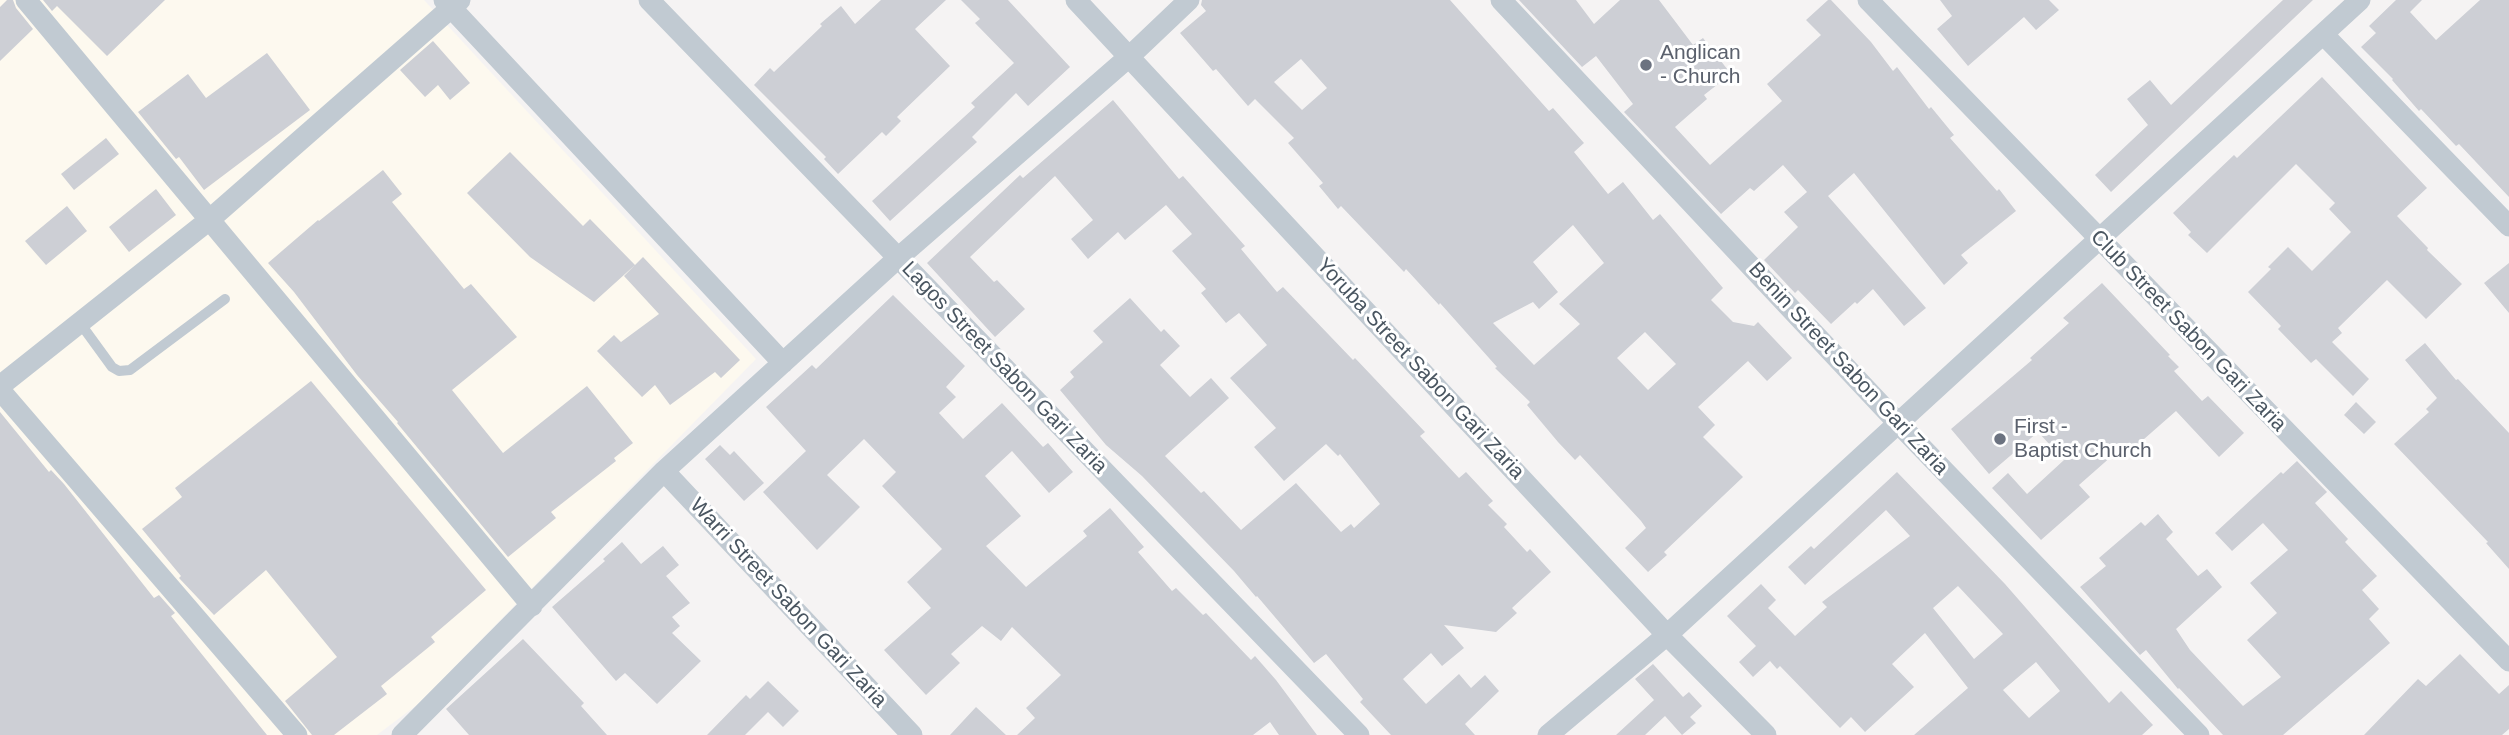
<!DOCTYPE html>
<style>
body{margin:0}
canvas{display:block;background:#f5f3f3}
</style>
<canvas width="2509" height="735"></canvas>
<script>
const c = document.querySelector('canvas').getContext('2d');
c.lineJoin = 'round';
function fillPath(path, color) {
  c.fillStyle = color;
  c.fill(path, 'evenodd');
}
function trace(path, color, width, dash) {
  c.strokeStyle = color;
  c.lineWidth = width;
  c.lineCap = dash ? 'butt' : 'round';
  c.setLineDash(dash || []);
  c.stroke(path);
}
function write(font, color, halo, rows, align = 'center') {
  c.font = font + ' Helvetica,sans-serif';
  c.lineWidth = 6;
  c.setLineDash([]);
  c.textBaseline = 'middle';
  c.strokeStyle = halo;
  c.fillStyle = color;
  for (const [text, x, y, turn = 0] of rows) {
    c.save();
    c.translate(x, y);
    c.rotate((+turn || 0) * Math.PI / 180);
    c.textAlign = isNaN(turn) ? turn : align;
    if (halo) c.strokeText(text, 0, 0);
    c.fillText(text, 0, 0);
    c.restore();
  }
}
const commercial = new Path2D(`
 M0,0H424L756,359L418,704L377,735H0Z`);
const building = new Path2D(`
 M7,0H13L16,8L33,29L0,61V7Z
 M43,0H165L107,56L57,6L52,11Z
 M881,0H946L915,29L950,66L897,117L901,121L886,136L882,132L838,174L824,159L826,157L754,85L770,68L774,72L822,26L820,24L841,6L855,24Z
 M961,0H1008L1070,67L1028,106L1016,93L972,137L977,142L890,221L872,201L975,107L971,103L1014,63L975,23L980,19Z
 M1202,0H1450L1549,111L1553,108L1584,143L1574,152L1608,194L1623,182L1653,220L1660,214L1723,288L1711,300L1733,322L1754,326L1758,322L1792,358L1767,381L1748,361L1698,407L1715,425L1703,437L1743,477L1664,552L1667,555L1648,572L1625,548L1646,528L1641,521L1580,455L1575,460L1558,442L1527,405L1530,402L1495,368L1497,367L1440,303L1439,305L1406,269L1404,272L1341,206L1338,209L1319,186L1323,183L1288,143L1294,138L1255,99L1248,106L1216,69L1213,71L1180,33L1206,11L1201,5ZM1301,59L1327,88L1302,110L1274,82ZM1573,225L1604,263L1559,304L1580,324L1534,365L1493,323L1533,302L1539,309L1558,292L1533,262ZM1645,332L1676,364L1648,390L1617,358Z
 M1519,0H1576L1594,24L1620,0H1659L1693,45L1703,38L1731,74L1704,95L1707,99L1675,127L1710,165L1782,101L1767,84L1821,35L1806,20L1828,0H1831L1871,42L1893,71L1897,67L1929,109L1931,107L1954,135L1950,138L1997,191L1999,189L2016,211L1961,255L1968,263L1944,285L1854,173L1828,196L1926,308L1904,326L1873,289L1857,304L1855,302L1831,324L1798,290L1795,293L1764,260L1798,227L1784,212L1807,192L1783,165L1754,191L1750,188L1721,214L1624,112L1633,104L1596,56L1582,67Z
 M1940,0H2049L2059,10L2036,30L2024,17L1968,66L1937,29L1952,16Z
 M2283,0H2313L2111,192L2095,175L2148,125L2127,99L2150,80L2171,105Z
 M2396,0H2422L2410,12L2436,40L2480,0H2509V197L2459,144L2456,146L2421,109L2419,111L2392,80L2393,79L2361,47L2376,33L2369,26Z
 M433,41L470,83L450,100L438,85L425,97L400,70Z
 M267,53L310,110L204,190L179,157L176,159L138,112L188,74L206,98Z
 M2322,77L2427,188L2397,216L2428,248L2427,250L2462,284L2426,319L2387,280L2338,328L2342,333L2332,342L2369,379L2353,396L2316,359L2311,363L2278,329L2281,326L2248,292L2271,269L2268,267L2288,247L2312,271L2351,232L2329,209L2335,203L2296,164L2207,253L2188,235L2191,232L2173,213L2234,155L2237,158Z
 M1113,100L1179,179L1183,176L1245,246L1241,249L1277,292L1283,287L1353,360L1355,358L1425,432L1420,436L1459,478L1466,472L1493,501L1488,505L1507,524L1504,527L1527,552L1530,549L1551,572L1512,608L1517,613L1496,632L1444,625L1464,648L1442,666L1431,653L1403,679L1426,704L1459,674L1471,688L1485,675L1499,691L1465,724L1475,735H1391L1360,702L1363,699L1326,654L1314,663L1257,596L1256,597L1234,571L1142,476L1106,445L1060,390L1074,377L1070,372L1103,342L1093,331L1130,298L1161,332L1164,329L1180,346L1160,365L1190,397L1211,378L1229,398L1165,456L1201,493L1204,491L1241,530L1296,483L1341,532L1351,524L1354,528L1380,504L1340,454L1338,456L1326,444L1284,481L1254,447L1276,428L1230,378L1267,345L1239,313L1226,323L1201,293L1206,289L1172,251L1192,234L1166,205L1125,240L1118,232L1088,259L1071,239L1093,220L1055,176L970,257L994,282L997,280L1025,309L995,337L927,263L1020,175L1023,178Z
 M106,138L119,154L74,190L61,174Z
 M510,152L583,226L590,219L635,265L594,302L530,257L467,193Z
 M383,170L402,194L392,202L464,289L471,284L517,337L452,390L503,453L587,386L633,443L614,458L616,461L551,512L556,518L508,557L397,423L398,422L357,375L294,292L268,263L318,220L319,221Z
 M156,189L176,215L129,252L109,227Z
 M67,206L87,231L46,265L25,241Z
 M643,257L740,360L721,378L715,372L670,405L655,385L642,397L597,351L614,335L621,342L659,314L624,276Z
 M2509,263V313L2484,283Z
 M2102,283L2170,355L2168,356L2179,367L2174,371L2202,401L2208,396L2244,433L2219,457L2176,411L2127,454L2121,448L2079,485L2090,497L2041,540L1992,488L2008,473L2027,494L2064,460L2038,432L1989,474L1951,429L2032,360L2030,358L2069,323L2063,318Z
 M893,295L965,366L946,387L956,397L939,413L963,439L1002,403L1043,447L1048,443L1073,472L1049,493L1012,451L985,476L1021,516L986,546L1026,587L1087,536L1083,531L1110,508L1144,547L1138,552L1172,591L1176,588L1203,615L1206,613L1251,660L1255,656L1276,680L1317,735H1279L1270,722L1253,735H1017L1035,718L1026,708L1061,675L1012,627L1001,641L982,626L951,654L960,663L926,695L884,650L931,608L907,582L942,549L882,486L896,472L892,468L864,439L827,475L860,507L817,550L763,492L806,451L766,407L812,365L816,369Z
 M2425,343L2456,380L2458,379L2509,433V569L2486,543L2488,542L2394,444L2429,412L2426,409L2437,398L2405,360Z
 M311,381L486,590L431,637L435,642L381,686L387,694L334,735H312L285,701L337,657L266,570L214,615L179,578L181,576L142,529L182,497L175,488Z
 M2356,402L2376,422L2364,434L2344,415Z
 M0,412L49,472L51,470L64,484L154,598L159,595L175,613L171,616L267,735H0Z
 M720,445L730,455L734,451L764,483L744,501L705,459Z
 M2297,461L2327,492L2315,503L2348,539L2345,542L2377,576L2362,590L2379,609L2369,619L2390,643L2283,735H2223L2179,688L2178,689L2146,650L2140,655L2080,587L2106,566L2099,558L2141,522L2145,526L2158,514L2173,532L2166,539L2198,576L2207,569L2222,587L2176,629L2190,650L2243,706L2281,677L2247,640L2277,613L2250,583L2288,550L2263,523L2232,551L2215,533L2281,472L2283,474Z
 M1897,472L2005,584L2109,703L2121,691L2153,725L2142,735H1914L1968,688L1925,633L1892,664L1914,687L1865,732L1851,717L1840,728L1780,666L1777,669L1770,661L1753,677L1739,662L1756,646L1727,616L1761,584L1776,600L1768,608L1795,636L1827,607L1822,602L1910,536L1886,510L1805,585L1788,567L1811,546L1814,549ZM1958,586L2003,634L1974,659L1933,608ZM2036,662L2060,691L2029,718L2003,690Z
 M622,542L641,564L663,546L679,565L666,576L690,603L672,617L680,626L672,633L701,661L657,704L625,673L616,681L552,607L605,561L603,559Z
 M523,639L584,703L581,706L607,735H469L446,709Z
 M2460,654L2499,694L2509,685V729L2502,735H2364L2418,679L2426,686Z
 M1653,664L1683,697L1689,692L1702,706L1690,717L1696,723L1682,735L1665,716L1645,735H1616L1654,700L1635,679Z
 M768,681L799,711L783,727L768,712L745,735H707L746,695L750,699Z
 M976,707L1006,735H950Z`);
const service = new Path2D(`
 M80,323L112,367L119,371L130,370L225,299`);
const minor = new Path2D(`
 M26,0L532,606
 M444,0L783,363
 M649,0L1359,735
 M1076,0L1667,635L1766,735
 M1501,0L1898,423L2199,735
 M1868,0L2509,661
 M2324,35L2509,226
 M0,386L208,221L460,0
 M0,390L297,735
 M664,471L912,735
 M402,735L664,471L898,258L1130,56L1189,0
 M1548,735L1667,635L2360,0`);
const markers = [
 [1646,65,7,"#6b7280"],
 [2000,439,7,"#6b7280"]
];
const worshipNames = [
 ["Anglican",1660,53],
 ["- Church",1660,77],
 ["First -",2014,427],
 ["Baptist Church",2014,451]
];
const streetNames = [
 ["Club Street Sabon Gari Zaria",2188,331,46],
 ["Lagos Street Sabon Gari Zaria",1004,368,46],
 ["Yoruba Street Sabon Gari Zaria",1420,369,47],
 ["Benin Street Sabon Gari Zaria",1848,369,47],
 ["Warri Street Sabon Gari Zaria",788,603,47]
];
fillPath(commercial, '#fdf9ef');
fillPath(building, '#cdcfd5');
trace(service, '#c1cad2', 10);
trace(minor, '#c1cad2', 21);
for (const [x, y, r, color] of markers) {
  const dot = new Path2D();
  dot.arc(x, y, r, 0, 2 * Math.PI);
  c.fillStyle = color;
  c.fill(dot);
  trace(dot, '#fff', 2.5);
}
write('21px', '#5b616d', '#fff', worshipNames, 'left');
write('21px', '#4a5661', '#fff', streetNames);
</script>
